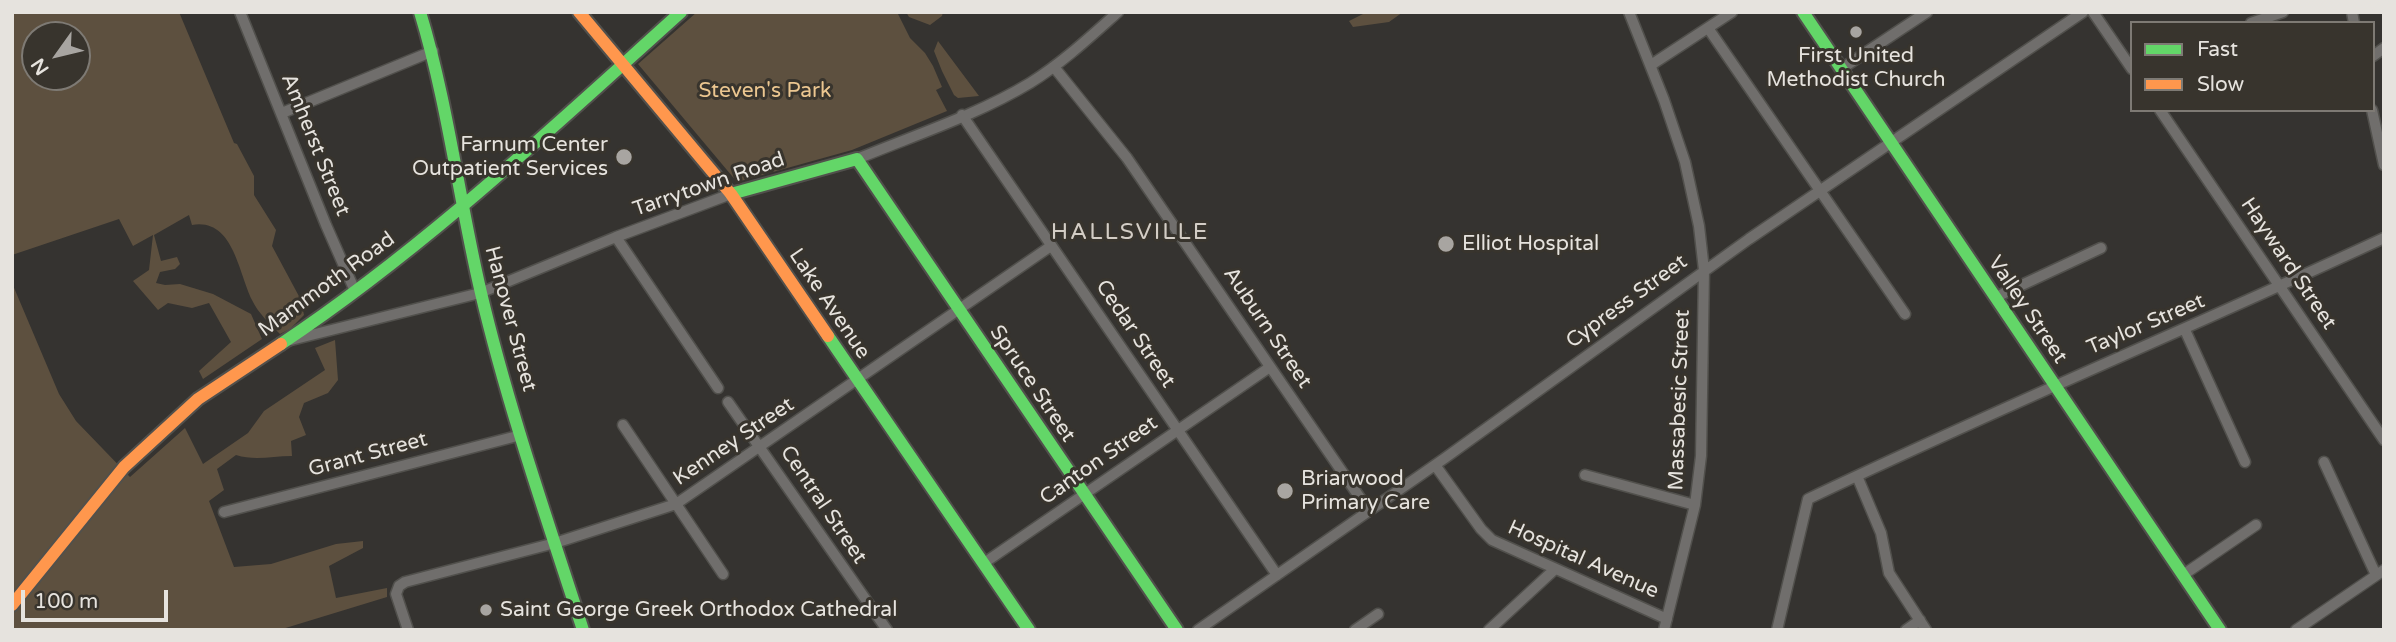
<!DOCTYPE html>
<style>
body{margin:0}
#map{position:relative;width:2396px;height:642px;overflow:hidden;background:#353330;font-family:"Varela Round",sans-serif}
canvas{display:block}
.frame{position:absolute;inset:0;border:14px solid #e6e3de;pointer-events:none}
.legend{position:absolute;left:2130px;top:21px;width:245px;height:91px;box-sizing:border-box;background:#38342d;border:2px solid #7e7a74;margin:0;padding:9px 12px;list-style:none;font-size:21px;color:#e6e3de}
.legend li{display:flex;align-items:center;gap:14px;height:35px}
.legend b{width:35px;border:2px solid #7e7a74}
.north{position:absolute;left:21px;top:21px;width:70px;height:70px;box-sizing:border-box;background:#38342d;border:2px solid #7e7a74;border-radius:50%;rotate:236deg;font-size:19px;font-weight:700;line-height:28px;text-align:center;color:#e6e3de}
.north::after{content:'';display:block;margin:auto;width:24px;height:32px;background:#a8a5a1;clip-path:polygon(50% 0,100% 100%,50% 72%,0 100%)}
.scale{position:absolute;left:21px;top:590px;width:147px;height:32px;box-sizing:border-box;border:4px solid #e6e3de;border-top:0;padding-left:9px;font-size:21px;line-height:24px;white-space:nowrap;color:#e6e3de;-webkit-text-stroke:5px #38342d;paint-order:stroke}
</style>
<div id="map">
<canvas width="2396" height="642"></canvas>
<div class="frame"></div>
<ul class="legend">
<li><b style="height:9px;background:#63d668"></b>Fast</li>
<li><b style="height:9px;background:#ff974d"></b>Slow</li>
</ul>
<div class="north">N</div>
<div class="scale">100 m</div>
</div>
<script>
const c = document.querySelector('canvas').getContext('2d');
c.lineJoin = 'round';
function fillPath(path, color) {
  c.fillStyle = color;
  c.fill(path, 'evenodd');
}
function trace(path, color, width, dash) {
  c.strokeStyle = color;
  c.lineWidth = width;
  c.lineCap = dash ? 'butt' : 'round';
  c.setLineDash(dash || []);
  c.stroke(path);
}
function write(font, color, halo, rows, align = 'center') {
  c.font = font + ' "Varela Round",sans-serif';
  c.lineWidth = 6;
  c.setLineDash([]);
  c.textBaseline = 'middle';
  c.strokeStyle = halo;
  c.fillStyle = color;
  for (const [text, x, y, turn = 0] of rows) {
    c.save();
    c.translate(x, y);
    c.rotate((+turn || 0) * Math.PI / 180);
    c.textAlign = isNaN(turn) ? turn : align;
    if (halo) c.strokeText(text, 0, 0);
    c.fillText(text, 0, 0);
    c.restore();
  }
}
const green = new Path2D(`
 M12,12H179L234,143L237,144L254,176V195L276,230L272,246L301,300L304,315L290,329L280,334C270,324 258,313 252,300C238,271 233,218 192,225L189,215L154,235L161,261L177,257L180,264L175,269L160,272L156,283L165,285L180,284L213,294L251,314L262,339L203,379L199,371L231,342L209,303L192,308L168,303L158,310L133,281L149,270L153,235L133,246L119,219L12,255ZM35,35H77V77H35Z
 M697,12H897L910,38L925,53L933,66L942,87L936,90L947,111L852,150L737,182L638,64Z
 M906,12H943L942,16L930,25L909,17Z
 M1367,12H1403L1389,22L1353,27L1349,21Z
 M938,41L979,96L958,98L954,95L942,71L934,51Z
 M12,283L59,394L76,421L130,477L185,428L203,464L248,433L264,411L325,370L315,348L335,340L338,380L328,393L304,403L299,417L306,435L291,441L292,456C272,456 255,461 236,455L217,469L224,490L209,501L234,567L271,564L336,544L363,541V548L329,566L336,598L387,588V597L279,630H12Z`);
const street = new Path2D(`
 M240,12L326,225L355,291
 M1629,12L1664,100L1685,162L1699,226L1704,270L1701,456L1695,505L1664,630
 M2093,12L2132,69
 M2352,12L2354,23
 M2251,23L2283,12
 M1708,28L1905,314
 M2373,56L2384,48
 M1651,65L1732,12
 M1054,67L1127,158L1369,511
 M1841,69L1927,12
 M2160,110L2384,440
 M2372,110L2384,165
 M282,113L433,51
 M962,115L1277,575
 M857,159C915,135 977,115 1030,83C1062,63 1090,37 1118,12
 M616,237L718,388
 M1996,297L2101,248
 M2185,330L2245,462
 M291,340L480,293L616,237L731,194
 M728,402L887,630
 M623,425L723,574
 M2324,462L2376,575
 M1435,465L1481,529L1492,540L1667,619
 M1585,475L1695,505
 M1857,476L1881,533L1889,573L1926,630
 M224,512L521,435
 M984,563L1270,367
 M2183,575L2256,525
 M408,630L396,594L399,586L405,582L555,543L676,504L1051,246
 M1198,630L1445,458L1749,239L2083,12
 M1355,630L1378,614
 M1489,630L1555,569
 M1777,630L1808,499C1998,408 2193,327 2384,238
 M1906,630L1920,620
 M2296,630L2384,570`);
const fast = new Path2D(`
 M420,12C448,104 459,200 481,293C508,407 547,519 583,630
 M1803,12L2220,630
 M731,194L857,159L1177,630
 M828,336L1029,630
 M281,344C425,248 552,128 681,12`);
const slow = new Path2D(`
 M579,12L731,194L828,336
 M12,605L124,467L198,399L281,344`);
const markers = [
 [1856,32,7,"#a8a5a1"],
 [624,157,9,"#a8a5a1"],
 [1446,244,9,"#a8a5a1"],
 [1285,491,9,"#a8a5a1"],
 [486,610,7,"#a8a5a1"]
];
const poiNames = [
 ["First United",1856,56,"center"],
 ["Methodist Church",1856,80,"center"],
 ["Farnum Center",608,145,"right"],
 ["Outpatient Services",608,169,"right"],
 ["Elliot Hospital",1462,244],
 ["Briarwood",1301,479],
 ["Primary Care",1301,503],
 ["Saint George Greek Orthodox Cathedral",500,610]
];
const parkNames = [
 ["Steven's Park",765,91]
];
const streetNames = [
 ["Amherst Street",315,145,68],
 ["Tarrytown Road",709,185,-19],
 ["Hayward Street",2288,264,56],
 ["Mammoth Road",327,285,-36],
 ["Cypress Street",1627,302,-36],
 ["Lake Avenue",829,304,56],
 ["Valley Street",2027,310,56],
 ["Hanover Street",510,319,75],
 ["Taylor Street",2146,325,-23],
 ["Auburn Street",1267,328,56],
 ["Cedar Street",1135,334,56],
 ["Spruce Street",1032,384,56],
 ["Massabesic Street",1680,400,-88],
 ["Kenney Street",734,442,-34],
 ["Grant Street",368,455,-15],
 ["Canton Street",1099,461,-35],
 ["Central Street",823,505,56],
 ["Hospital Avenue",1583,560,24]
];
const neighbourhoodNames = [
 ["HALLSVILLE",1130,233]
];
fillPath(green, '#5d503f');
trace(street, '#51504c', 13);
trace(fast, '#51504c', 16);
trace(slow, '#51504c', 16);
trace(street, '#706e6c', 10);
trace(fast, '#63d668', 12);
trace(slow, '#ff974d', 12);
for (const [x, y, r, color] of markers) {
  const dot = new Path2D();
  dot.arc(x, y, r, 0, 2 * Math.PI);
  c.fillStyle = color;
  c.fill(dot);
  trace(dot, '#38342d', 2.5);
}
write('21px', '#e6e3de', '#38342d', poiNames, 'left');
write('21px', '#ebc690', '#38342d', parkNames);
write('21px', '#e6e3de', '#38342d', streetNames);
c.letterSpacing = '2px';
write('23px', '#d3cdc5', '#38342d', neighbourhoodNames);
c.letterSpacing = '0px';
</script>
